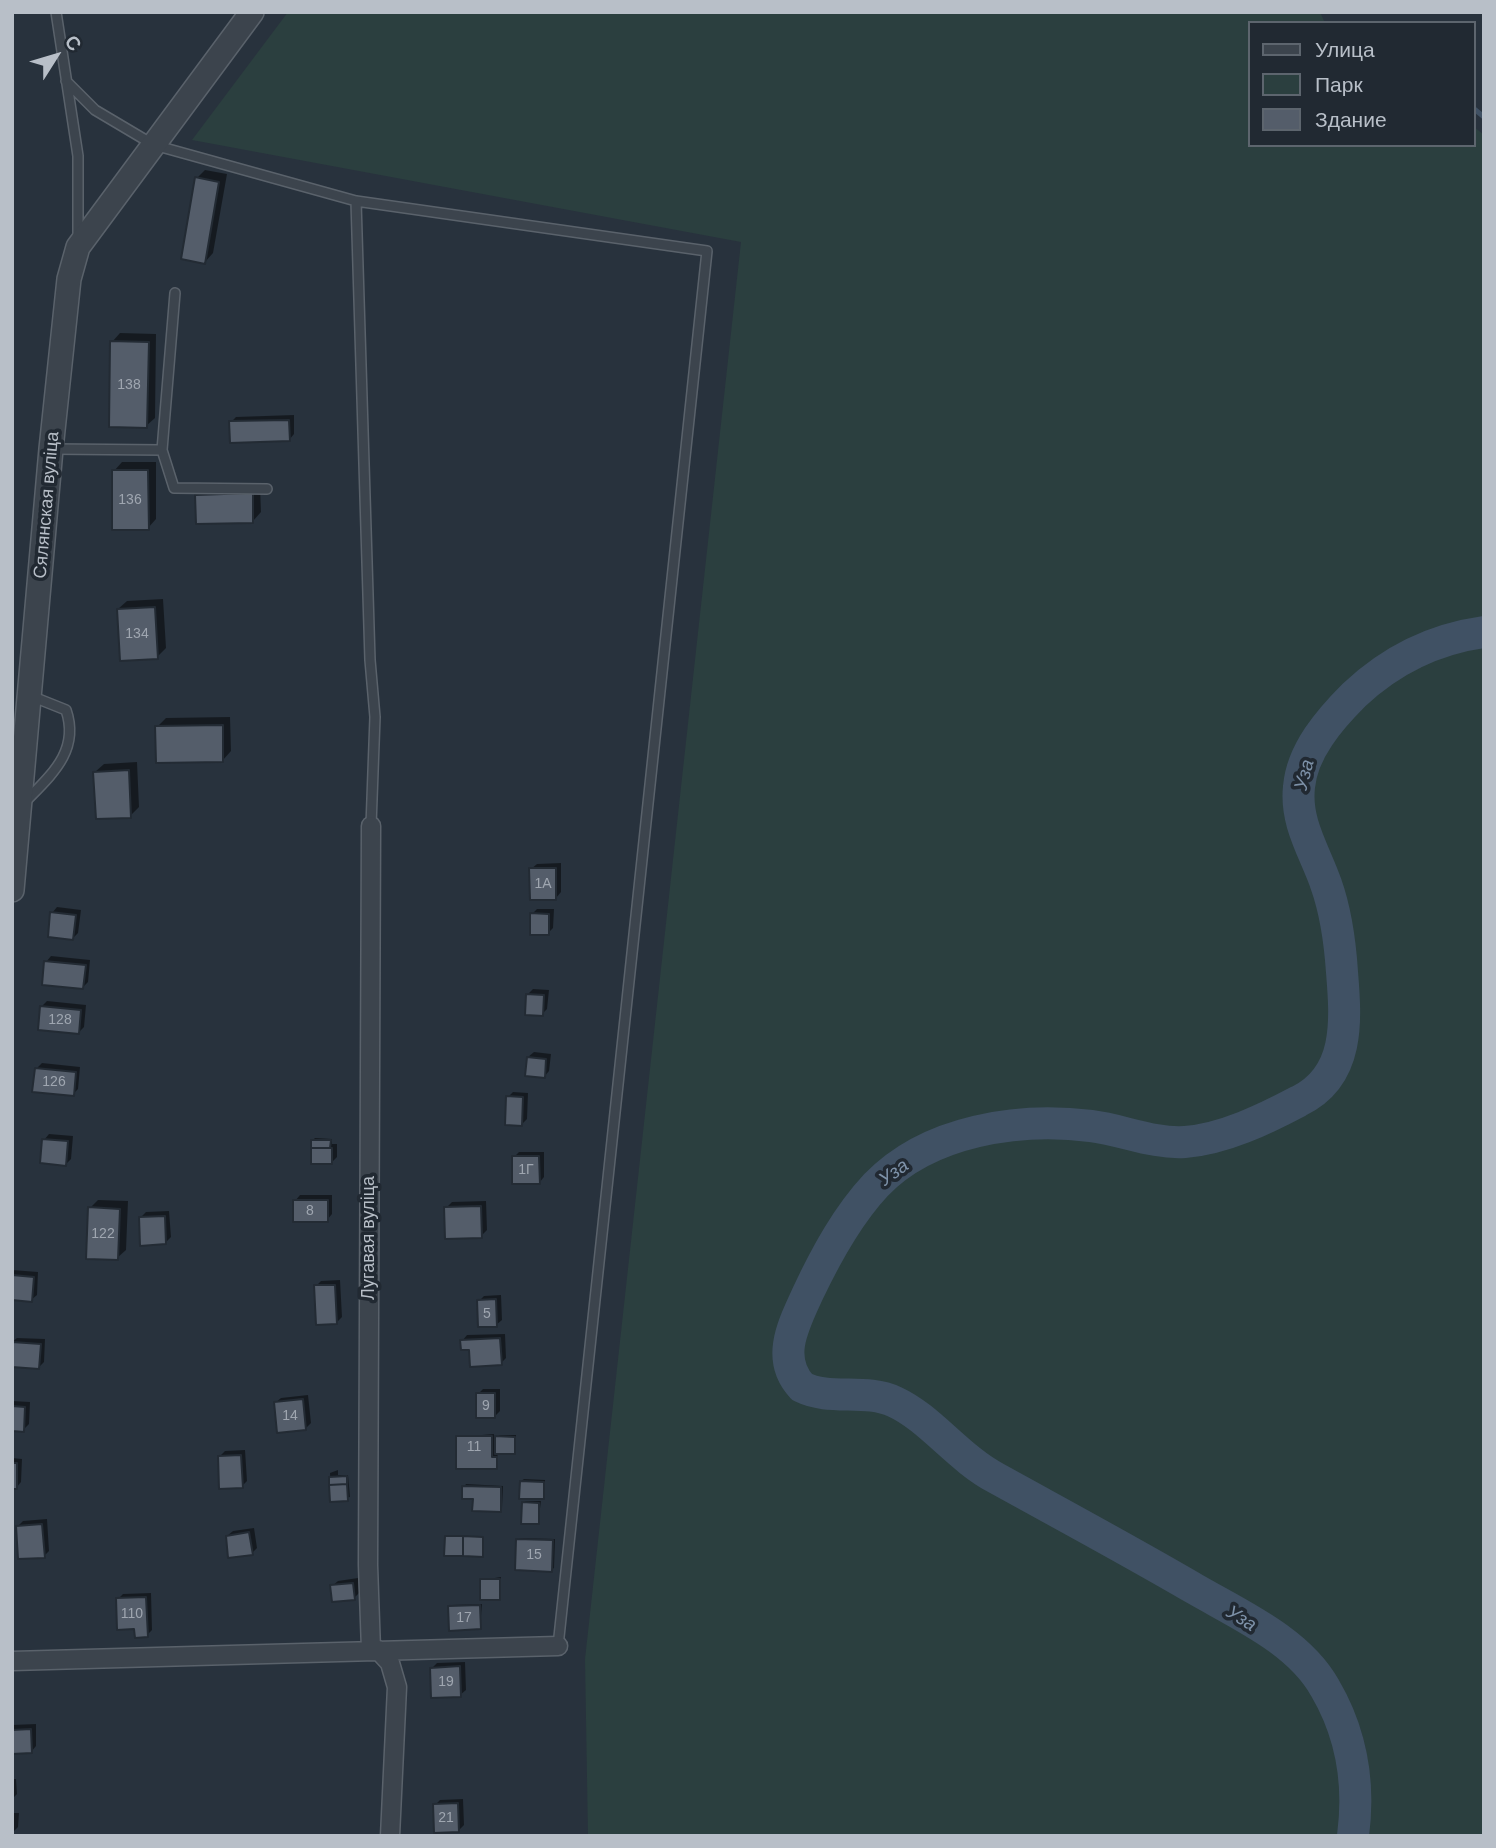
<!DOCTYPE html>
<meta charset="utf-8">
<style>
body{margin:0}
#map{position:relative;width:1496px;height:1848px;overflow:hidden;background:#28323d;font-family:Arial,sans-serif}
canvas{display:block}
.frame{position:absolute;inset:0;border:14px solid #b8bfc8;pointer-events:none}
.legend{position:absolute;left:1248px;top:21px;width:228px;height:126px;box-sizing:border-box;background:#212932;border:2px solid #5d656e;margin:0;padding:9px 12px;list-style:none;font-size:21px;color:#b8bfc8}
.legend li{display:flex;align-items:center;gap:14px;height:35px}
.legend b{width:35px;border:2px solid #5d656e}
.north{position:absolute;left:21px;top:21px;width:70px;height:70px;-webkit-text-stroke:5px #212932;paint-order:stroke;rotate:53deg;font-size:19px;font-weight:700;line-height:28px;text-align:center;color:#b8bfc8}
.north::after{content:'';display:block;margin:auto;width:24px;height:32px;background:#b8bfc8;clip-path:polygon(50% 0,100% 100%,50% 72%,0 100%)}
</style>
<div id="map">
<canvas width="1496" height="1848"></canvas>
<div class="frame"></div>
<ul class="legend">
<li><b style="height:9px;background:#3c444d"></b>Улица</li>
<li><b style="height:19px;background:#2b3f3f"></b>Парк</li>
<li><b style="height:19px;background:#545d6a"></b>Здание</li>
</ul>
<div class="north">С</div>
</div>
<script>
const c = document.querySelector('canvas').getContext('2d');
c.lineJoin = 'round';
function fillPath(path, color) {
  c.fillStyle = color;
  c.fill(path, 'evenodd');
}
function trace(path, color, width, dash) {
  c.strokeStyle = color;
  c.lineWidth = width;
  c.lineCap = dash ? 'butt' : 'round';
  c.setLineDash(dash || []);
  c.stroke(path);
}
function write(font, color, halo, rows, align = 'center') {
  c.font = font + ' Arial,sans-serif';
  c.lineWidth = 7;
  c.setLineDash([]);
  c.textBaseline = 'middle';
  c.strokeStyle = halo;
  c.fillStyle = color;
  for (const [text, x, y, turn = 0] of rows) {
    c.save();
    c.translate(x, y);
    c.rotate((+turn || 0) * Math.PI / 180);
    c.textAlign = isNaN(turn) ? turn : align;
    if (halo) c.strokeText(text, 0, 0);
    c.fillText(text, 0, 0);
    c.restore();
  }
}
const green = new Path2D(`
 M288,12H1320L1325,23H1249V145H1473V126L1484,135V620C1453,626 1423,630 1395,647C1345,677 1283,754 1290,815C1292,843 1309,867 1318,893C1328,922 1330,953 1333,984C1340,1061 1314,1087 1246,1115C1224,1124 1200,1134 1176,1134C1145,1134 1115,1120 1085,1117C1009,1108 918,1121 864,1181C846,1200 831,1226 818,1250C800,1281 772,1327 777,1365C785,1424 854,1395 890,1412C915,1424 933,1448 954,1464C965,1472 978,1479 990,1486C1014,1499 1039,1510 1064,1523C1112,1549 1159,1580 1206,1608C1237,1627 1275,1644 1300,1671C1341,1715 1351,1778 1343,1836H588L585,1659L741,242L192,140Z
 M1484,645V1836H1368C1369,1801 1372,1761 1360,1728C1328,1641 1243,1602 1169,1559C1116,1529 1063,1501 1010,1472C969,1450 939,1413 898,1392C871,1378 830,1395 808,1372C772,1335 880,1186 917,1166C970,1137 1033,1128 1092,1138C1126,1143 1159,1153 1193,1149C1236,1144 1276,1121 1315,1103C1331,1091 1343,1078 1350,1058C1366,1017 1353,937 1340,896C1330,864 1310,833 1311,800C1311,763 1333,733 1358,708C1394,672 1434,655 1484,645Z`);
const shadow = new Path2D(`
 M205,170L227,174L213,253L205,262L197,178Z
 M120,333L156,334L155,418L146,426L112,342Z
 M294,415V434L289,440L231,422L236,417Z
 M122,462H156V519L148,528L114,471Z
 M260,486L261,512L253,521L197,496L206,487Z
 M163,599L166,648L157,657L118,609L127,601Z
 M230,717L231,751L223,760L157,727L166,718Z
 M137,762L139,807L130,816L95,772L104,764Z
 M561,863V892L556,898L531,869L537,864Z
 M57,907L81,910L78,933L73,938L52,913Z
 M537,909H554L553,928L548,933L532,914Z
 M51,956L90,960L88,982L83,987L46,962Z
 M533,989L549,990L547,1009L542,1014L528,994Z
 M47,1001L86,1005L84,1027L79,1032L42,1006Z
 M534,1052L551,1054L549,1071L544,1077L528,1057Z
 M42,1063L80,1067L78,1089L73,1094L36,1069Z
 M513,1092L528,1093L527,1119L522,1124L508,1097Z
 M49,1134L73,1136L71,1159L66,1164L44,1140Z
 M315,1138L332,1139V1144H337V1157L332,1162L312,1141Z
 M519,1152H544V1177L539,1183L514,1157Z
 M300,1195H332V1214L327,1220L295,1201Z
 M98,1200L128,1201L126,1250L117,1258L90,1208Z
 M486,1201L487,1230L481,1236L446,1208L452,1202Z
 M169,1211L171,1237L165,1243L141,1217L146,1212Z
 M12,1270L38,1272L37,1295L31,1300L12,1299Z
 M340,1280L342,1317L336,1323L316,1286L321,1281Z
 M501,1295L502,1320L496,1325L479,1301L484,1296Z
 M505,1334L506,1358L501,1363L462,1341L467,1335Z
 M17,1338L45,1339L44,1362L39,1367L12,1342Z
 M483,1389H500V1411L495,1416L478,1394Z
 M308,1395L311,1423L305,1429L275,1403L281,1398Z
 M12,1401L30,1402L29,1424L23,1430L12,1429Z
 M494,1434V1440L499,1435H516V1450L498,1452L496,1467L458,1437Z
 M245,1450L247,1481L242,1486L219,1457L225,1451Z
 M12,1458L22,1459L21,1482L16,1488L12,1487Z
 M338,1470V1475H348L350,1497L331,1500L330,1473Z
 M524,1479L545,1480V1495L543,1498L521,1481Z
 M466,1484L503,1486L502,1508L500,1511L474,1498L464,1487Z
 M525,1501H541L538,1523L523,1503Z
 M47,1519L49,1551L44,1556L18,1526L23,1521Z
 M254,1528L257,1548L252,1553L227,1536L233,1531Z
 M520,1538L555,1539L554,1568L551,1570L518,1540Z
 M501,1577V1596L499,1598L482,1580Z
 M358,1578L359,1593L354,1598L332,1586L338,1581Z
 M151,1593L152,1630L147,1635L136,1627L118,1599L123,1594Z
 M482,1604L480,1628L450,1607L452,1605Z
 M465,1662L466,1690L460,1695L432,1668L437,1663Z
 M36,1724V1746L31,1752H12V1725Z
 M12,1779H16L17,1794L12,1799Z
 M463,1799L464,1825L459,1830L435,1805L440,1800Z
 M12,1813H19L18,1827L13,1832Z`);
const stream = new Path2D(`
 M1473,108L1484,117`);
const river = new Path2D(`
 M1353,1836C1360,1783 1352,1734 1325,1688C1299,1641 1240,1615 1195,1589C1130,1551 1063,1515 996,1478C958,1458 930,1418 895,1402C865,1388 830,1401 802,1387C775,1358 794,1324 808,1293C826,1255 847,1216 876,1185C929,1130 1019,1117 1091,1126C1123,1130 1153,1144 1185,1142C1224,1139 1265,1119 1299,1101C1350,1076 1346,1021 1342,972C1340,942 1336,912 1326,884C1315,852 1295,823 1299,787C1302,751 1330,719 1354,695C1391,660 1434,639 1484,632`);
const building = new Path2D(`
 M195,177L219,182L205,264L181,259Z
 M110,341L149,342L147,428L109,427Z
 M289,420L290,441L230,443L229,421Z
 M112,470H148L149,530H112Z
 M253,493V523L196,524L195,495Z
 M155,607L158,659L120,661L117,609Z
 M223,725V762L156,763L155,726Z
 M129,770L131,818L96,819L93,772Z
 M529,868H556V900H530Z
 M50,912L76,915L73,940L48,937Z
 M530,913L549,914V935H530Z
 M44,961L86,965L83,989L42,985Z
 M526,994L544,995L543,1016L525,1015Z
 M40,1006L81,1010L79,1034L38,1030Z
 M527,1057L546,1059L545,1078L525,1076Z
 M35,1068L76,1072L74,1096L32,1092Z
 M506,1096L523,1097L522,1126L505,1125Z
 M42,1139L68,1141L66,1166L40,1163Z
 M311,1140H331L330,1148H311Z
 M311,1148H332V1164H311Z
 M512,1156H539L540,1184H512Z
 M293,1200H328V1222H293Z
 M481,1206L482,1238L445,1239L444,1207Z
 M88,1207L120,1209L118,1260L86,1259Z
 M165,1216L166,1244L140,1246L139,1217Z
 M12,1275L34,1277L32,1302L12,1300Z
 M314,1285H335L337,1324L316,1325Z
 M496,1299L497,1327H478L477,1300Z
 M500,1338L502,1365L470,1367L469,1350H461L460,1340Z
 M12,1342L41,1344L39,1369L12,1367Z
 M476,1393H495V1418H476Z
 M303,1399L306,1430L277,1433L274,1402Z
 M12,1406L25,1407L24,1432L12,1431Z
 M456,1436H492V1457H497V1469H456Z
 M495,1436L515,1437V1454H495Z
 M241,1455L243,1488L219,1489L218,1456Z
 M12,1463H17V1489H12Z
 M347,1476V1484L329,1485V1477Z
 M520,1481L544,1482V1499H519Z
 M347,1484L348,1501L330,1502L329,1485Z
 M462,1486L501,1487V1512L472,1511L473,1499H462Z
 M522,1502L539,1503V1524H521Z
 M42,1524L45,1558L18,1559L16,1526Z
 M249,1532L253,1555L228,1558L226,1536Z
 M445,1536H463V1556H444Z
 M463,1536L483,1537V1557L463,1556Z
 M516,1539L553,1540L552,1572L515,1570Z
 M480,1579H500V1600H480Z
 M353,1583L355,1600L332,1602L330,1585Z
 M146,1597L148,1637L135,1638L134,1629L117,1630L116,1598Z
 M480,1605L481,1629L449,1631L448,1606Z
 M460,1666L461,1697L431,1698L430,1668Z
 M31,1729L32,1753L12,1754V1730Z
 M458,1803L459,1832L434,1833L433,1804Z`);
const service = new Path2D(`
 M56,12L78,156V238
 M66,81L95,110L154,145L356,201L707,251L558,1646
 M356,201L370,660L375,717L371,826
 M53,449L162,450L174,488L267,489
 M162,450L175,293
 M25,802C51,775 80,751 66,710L31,696`);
const minor = new Path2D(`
 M371,1650L368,1565L371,826
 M378,1650L390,1663L397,1687L390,1836
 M12,1661L558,1646`);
const tertiary = new Path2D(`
 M12,890L51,449L69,279L78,247L252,12`);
const numberNames = [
 ["138",129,385],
 ["136",130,500],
 ["134",137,634],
 ["1А",543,884],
 ["128",60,1020],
 ["126",54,1082],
 ["1Г",526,1170],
 ["8",310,1211],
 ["122",103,1234],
 ["5",487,1314],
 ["9",486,1406],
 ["14",290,1416],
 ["11",474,1447],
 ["15",534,1555],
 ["110",132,1614],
 ["17",464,1618],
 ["19",446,1682],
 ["21",446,1818]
];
const streetNames = [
 ["Сялянская вуліца",47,505,-85],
 ["Лугавая вуліца",369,1238,-90]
];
const waterNames = [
 ["Уза",1305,775,-76],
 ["Уза",894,1173,-36],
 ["Уза",1241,1619,32]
];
fillPath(green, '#2b3f3f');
fillPath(shadow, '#0007');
trace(stream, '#405164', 5);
trace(river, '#405164', 32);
fillPath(building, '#545d6a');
trace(building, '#232b34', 2);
trace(service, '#5a626b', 12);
trace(minor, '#5a626b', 21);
trace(tertiary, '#5a626b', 26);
trace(service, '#3c444d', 9);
trace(minor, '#3c444d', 18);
trace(tertiary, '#3c444d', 23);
write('14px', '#9fa6b0', null, numberNames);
write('18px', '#b8bfc8', '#212932', streetNames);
write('italic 19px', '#7d91a8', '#212932', waterNames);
</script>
